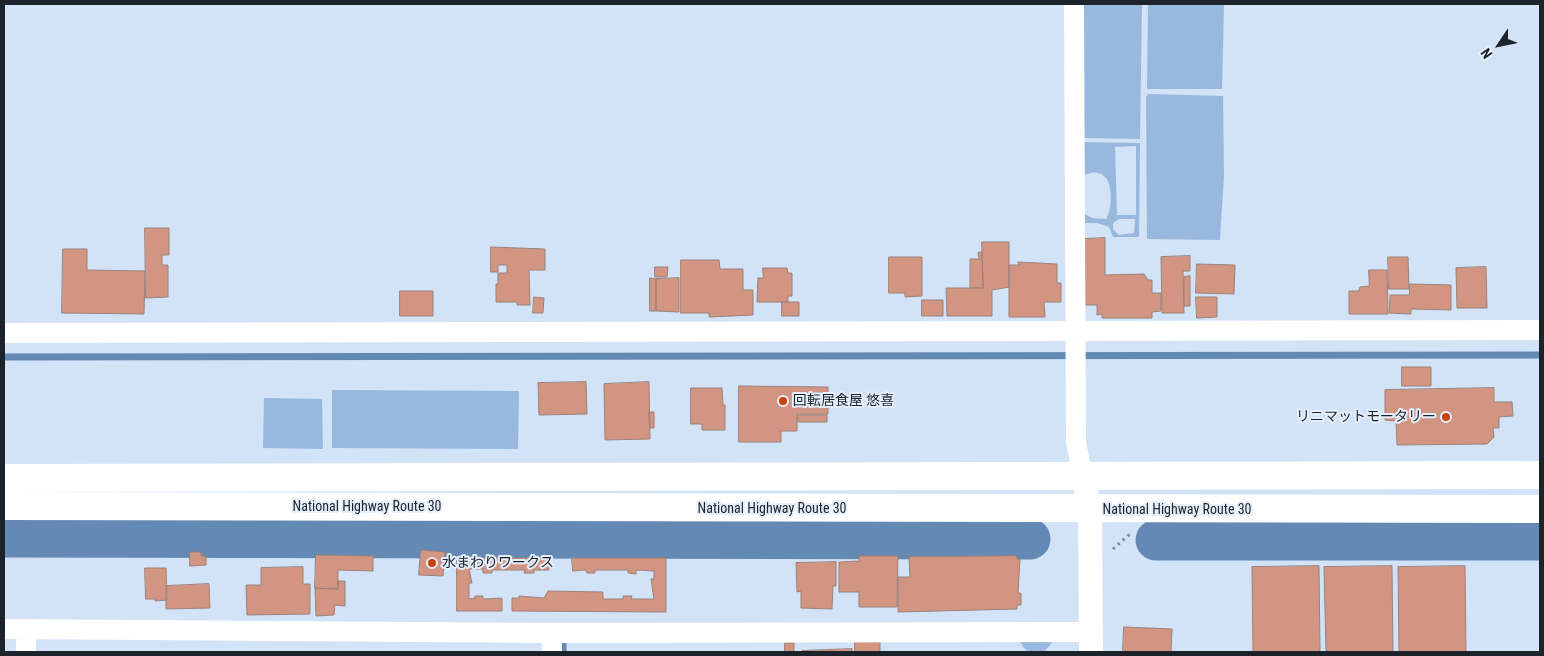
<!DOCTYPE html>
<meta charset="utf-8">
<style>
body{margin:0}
#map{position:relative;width:1544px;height:656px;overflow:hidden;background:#d2e2f7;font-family:"Roboto Condensed",sans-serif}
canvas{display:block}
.frame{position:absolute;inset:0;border:5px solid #1d232a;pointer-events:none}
.north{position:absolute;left:1474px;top:20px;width:50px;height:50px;-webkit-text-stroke:4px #e5effb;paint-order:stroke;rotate:236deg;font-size:14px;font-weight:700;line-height:20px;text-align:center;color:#1d232a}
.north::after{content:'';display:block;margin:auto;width:18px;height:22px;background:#1d232a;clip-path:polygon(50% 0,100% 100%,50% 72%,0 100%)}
</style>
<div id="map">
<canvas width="1544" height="656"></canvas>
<div class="frame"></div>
<div class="north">N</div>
</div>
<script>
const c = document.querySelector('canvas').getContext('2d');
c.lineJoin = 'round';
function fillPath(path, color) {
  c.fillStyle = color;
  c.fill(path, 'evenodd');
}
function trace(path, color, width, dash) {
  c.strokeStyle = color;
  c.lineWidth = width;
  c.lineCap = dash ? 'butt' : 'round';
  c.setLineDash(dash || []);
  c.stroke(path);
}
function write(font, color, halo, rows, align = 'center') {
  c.font = font + ' "Roboto Condensed","Noto Sans JP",sans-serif';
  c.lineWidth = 4;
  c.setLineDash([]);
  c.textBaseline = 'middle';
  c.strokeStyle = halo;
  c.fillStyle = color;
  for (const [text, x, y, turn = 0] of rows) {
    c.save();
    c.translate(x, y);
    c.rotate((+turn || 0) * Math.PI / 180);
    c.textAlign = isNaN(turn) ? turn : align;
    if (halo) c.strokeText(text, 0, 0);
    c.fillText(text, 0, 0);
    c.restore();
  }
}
const green = new Path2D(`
 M1081,4H1142L1140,139L1083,138Z
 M1148,4H1224L1222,89H1147Z
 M1148,94L1223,96L1224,175L1220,240L1147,239L1146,97Z
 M1080,142L1140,143L1139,237H1113L1109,227L1097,223H1080ZM1136,146V215H1117L1115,147ZM1094,172C1098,173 1103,174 1105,177C1113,184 1112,211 1106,219L1092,218L1085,214L1084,175ZM1119,219H1135L1134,233L1119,235L1113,229V223Z
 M332,390L519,391L518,449L332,448Z
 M264,398L322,399L323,449L263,448Z
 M1020,640H1045L1052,643L1044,652C1032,652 1024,654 1020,640Z`);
const stream = new Path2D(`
 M4,357L1540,355
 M563,640V652`);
const river = new Path2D(`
 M4,537L1030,539
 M1156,540H1540`);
const building = new Path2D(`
 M145,228H169V255H162V265H168V297L146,298Z
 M1105,238V275L1144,274L1148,280H1152V293H1161V311L1152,312V318H1102V314L1097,315V305H1083V239Z
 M982,242H1009V287L992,290V316H947L946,288H983Z
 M491,247L545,249V270H529L530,305H517V302H496V284H498V273H507V265H498V272H491Z
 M63,249H87V270L145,271L144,314L62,313Z
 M982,252L983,288H970V259H979L978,253Z
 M1190,256V271H1183L1184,313H1162L1161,257Z
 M889,257H922V296L905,297V293H889Z
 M1388,257H1408L1409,289H1389Z
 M681,260H719L720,269H743V290H753V315L709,317V313H681Z
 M1018,262L1057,264V283H1061V302H1044L1045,317H1009V265H1019Z
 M1197,264L1235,265L1234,294L1196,293Z
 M655,267H668L667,277H655Z
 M1486,267L1487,308H1457L1456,268Z
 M763,268H787L788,273H792V296H788V302H757L758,278H763Z
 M1369,270H1387L1388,314H1349V291H1359L1360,287L1369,286Z
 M1190,276V306H1184V277Z
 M650,278L656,279V311H650Z
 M679,278V312L656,311V279Z
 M1410,284L1451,285V310L1411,309V314L1389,313L1390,295H1409Z
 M400,291H433V316H400Z
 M534,297L544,298L543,313H533Z
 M1196,297H1217V317L1197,318Z
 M922,300H943V316H922Z
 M782,302H799V316H782Z
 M1402,367H1431V386H1402Z
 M586,382L587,414L539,415L538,383Z
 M649,382L650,439L605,440L604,384Z
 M739,386L828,387V414H797V431H781V442H739Z
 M691,388H722L723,405H725V430H702V424H691Z
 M1494,388V402H1512L1513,416L1499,417V428H1493L1494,437L1487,444L1397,445L1396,421L1385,420V390Z
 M649,412H654V428H650Z
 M798,415H827V422H798Z
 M421,550L445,552L443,576L419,575Z
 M190,552H201V556H206V565L190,566Z
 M316,555L373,556V571L338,570V589L315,588Z
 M859,556H898L897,607H859V592H839V562L859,561Z
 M1016,556L1017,559H1020L1018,593H1021V605H1017V609L898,612V577H910L909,557Z
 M457,558H549V570H534V573H524L525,570H492V573H483V569H469L472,583H469V599L475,598V596H483V599L502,598V611H457Z
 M572,558H666V612L512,611V598H519V596L544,598L548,591L603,592V599H623V596H632L631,599H654L651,579H654V571L636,570V574L628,573V570H595V573H587L586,570L573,571Z
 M836,562V586H833L832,609L801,608V591L797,592L796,563Z
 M1319,566L1320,652H1253L1252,567Z
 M1392,566L1393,652H1326L1324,567Z
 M1465,566L1466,652H1399L1398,567Z
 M303,567V584H310V614L247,615L246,585H261V568Z
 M145,568H166L167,600L155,601V599H146Z
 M338,581H345V606L335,605L334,615L316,616L315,588L338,589Z
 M209,584L210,608L166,609V586Z
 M1124,627L1172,629L1171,652H1123Z
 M855,641L880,642V652H855Z
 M785,643H794V652H785Z
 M852,649V652H802V651Z`);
const path = new Path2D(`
 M1113,549L1131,533`);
const minor = new Path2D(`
 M1074,4L1076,443L1083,476
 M4,333L1540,330
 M4,629L552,633L1091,632
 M552,633V652
 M26,652V629`);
const tertiary = new Path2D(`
 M1083,476L1090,510L1091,652`);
const trunk = new Path2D(`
 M4,478L1540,475
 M4,506L1540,509`);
const markers = [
 [783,401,5,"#c9420b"],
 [1446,417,5,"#c9420b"],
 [432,563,5,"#c9420b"]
];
const poiNames = [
 ["回転居食屋 悠喜",793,401],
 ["リニマットモータリー",1436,417,"right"],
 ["水まわりワークス",442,563]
];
const streetNames = [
 ["National Highway Route 30",367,507],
 ["National Highway Route 30",772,509],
 ["National Highway Route 30",1177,510]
];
fillPath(green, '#99b8de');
trace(stream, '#6589b5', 7);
trace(river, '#6589b5', 41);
fillPath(building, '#d29582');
trace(building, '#9b827a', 1);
trace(path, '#7f8b99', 3, [2.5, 4]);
trace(minor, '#fff', 20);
trace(tertiary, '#fff', 24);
trace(trunk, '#fff', 28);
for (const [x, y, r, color] of markers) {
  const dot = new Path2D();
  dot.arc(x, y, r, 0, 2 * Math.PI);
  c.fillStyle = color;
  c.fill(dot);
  trace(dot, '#e5effb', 2);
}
write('14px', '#1d232a', '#e5effb', poiNames, 'left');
write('14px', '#1d232a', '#e5effb', streetNames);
</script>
